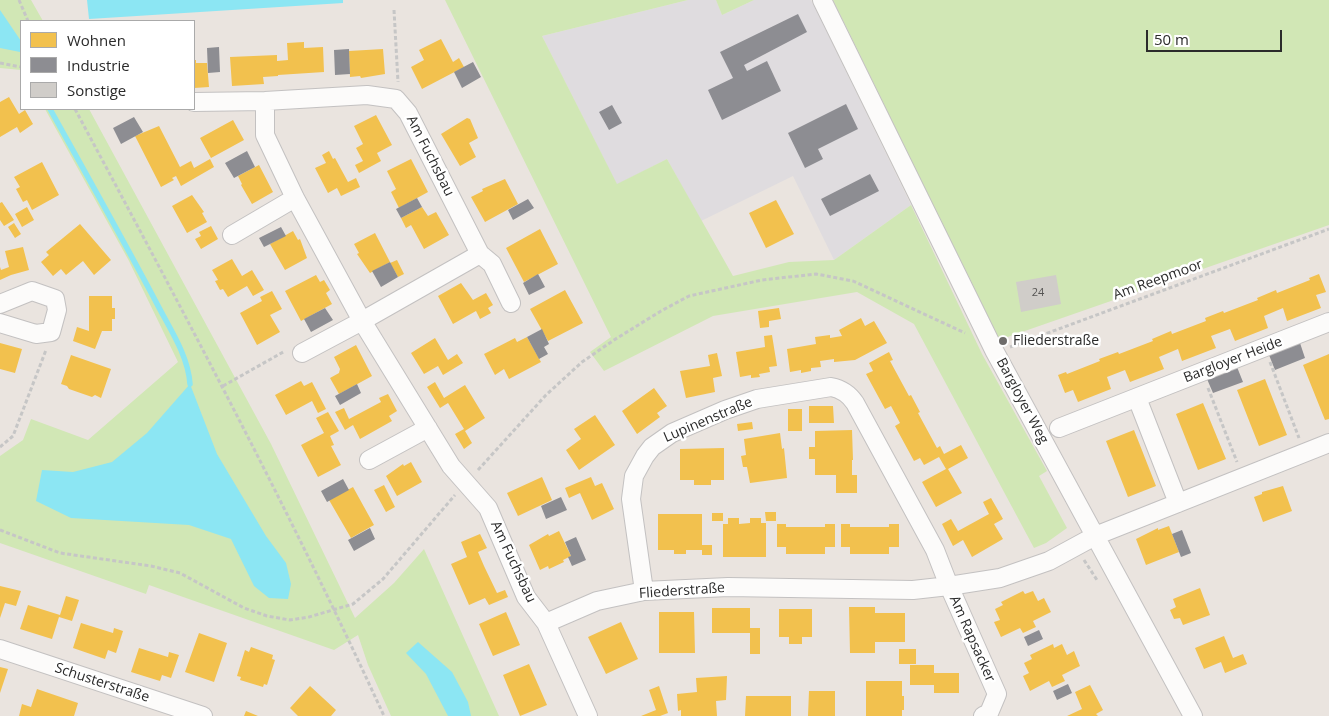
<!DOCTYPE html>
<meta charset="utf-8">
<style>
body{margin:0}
#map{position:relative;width:1329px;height:716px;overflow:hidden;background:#eae4df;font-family:"Open Sans",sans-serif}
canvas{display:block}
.legend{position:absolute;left:20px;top:20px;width:175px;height:90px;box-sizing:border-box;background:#fff;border:1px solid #aaa;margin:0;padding:6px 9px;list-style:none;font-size:15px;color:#2b2b2b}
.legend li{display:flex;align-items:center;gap:10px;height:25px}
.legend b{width:25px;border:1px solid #aaa}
.scale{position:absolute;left:1146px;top:30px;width:136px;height:22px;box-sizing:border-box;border:2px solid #2b2b2b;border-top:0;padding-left:6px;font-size:15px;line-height:18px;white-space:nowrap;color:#2b2b2b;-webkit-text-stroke:4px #fff;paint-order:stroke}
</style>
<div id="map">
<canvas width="1329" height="716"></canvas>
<ul class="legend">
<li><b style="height:14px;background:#f2c14e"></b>Wohnen</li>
<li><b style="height:14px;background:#8d8d92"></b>Industrie</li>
<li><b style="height:14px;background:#d0cdc9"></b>Sonstige</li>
</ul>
<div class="scale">50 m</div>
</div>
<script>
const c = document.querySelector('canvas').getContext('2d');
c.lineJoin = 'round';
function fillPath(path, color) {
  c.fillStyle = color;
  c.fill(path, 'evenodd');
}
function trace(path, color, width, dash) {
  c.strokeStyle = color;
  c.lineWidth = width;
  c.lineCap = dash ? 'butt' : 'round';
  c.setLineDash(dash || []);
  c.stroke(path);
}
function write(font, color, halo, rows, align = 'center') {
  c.font = font + ' "Open Sans",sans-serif';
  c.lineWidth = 5;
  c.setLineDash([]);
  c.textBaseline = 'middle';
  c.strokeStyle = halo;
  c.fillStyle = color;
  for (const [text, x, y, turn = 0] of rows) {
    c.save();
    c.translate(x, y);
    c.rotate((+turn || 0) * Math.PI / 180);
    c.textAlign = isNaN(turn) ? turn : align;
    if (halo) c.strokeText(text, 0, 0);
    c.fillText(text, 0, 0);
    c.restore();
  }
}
const industrial = new Path2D(`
 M688,0H716L722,15L754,0H811L911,205L834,260L793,176L701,221L667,159L617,185L542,36Z`);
const green = new Path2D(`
 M0,0H31L43,21H21V70L0,68Z
 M445,0H688L542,36L617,184L667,159L733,276L789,262L834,260L911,205L982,354L1047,471L1039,476L1067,528L1046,543L1034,548L914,324L857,292L713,316L604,371L590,352L611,337Z
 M716,0H754L722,15Z
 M833,0H1329V225L999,340Z
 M45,109H89L271,444L355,618L394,583L424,549L499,716H391L368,665L358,635L334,650L149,585L146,594L0,543V456L23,440L31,419L88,440L178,362L129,261Z`);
const water = new Path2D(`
 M87,0H343V3L89,19Z
 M0,10L21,41L20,52L0,48Z
 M190,384L217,454L266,536L286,563L291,584L288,599L269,598L254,586L231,539L189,525L71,518L36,501L42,470L73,472L112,462L147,433Z
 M418,642L452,672L468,702L471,716H448L426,674L406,653Z`);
const homes = new Path2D(`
 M441,39L453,62L459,58L464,67L422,89L411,67L424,60L419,50Z
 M304,42V48L323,47L324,72L278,75V76L263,77L264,84L232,86L230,57L277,55V61L288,60L287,43Z
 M383,49L385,74L361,78L360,76L350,77L349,51Z
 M194,60H196V63H207L209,87L194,88Z
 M9,97L19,114L25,110L33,124L20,133L17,127L0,137V102Z
 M376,115L392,145L377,153L381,161L359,173L355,165L363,161L356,148L363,144L354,126Z
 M467,118L470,119L478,138L469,143L476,157L460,166L441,134Z
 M233,120L244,140L211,158L200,138Z
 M159,126L180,167L191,161L194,168L210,159L214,167L181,186L176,176L172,178L174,180L161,187L135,136Z
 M329,151L333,159L335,158L348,182L356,178L360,187L341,196L337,188L328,193L315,168L326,163L322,155Z
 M411,159L428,192L399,208L391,192L396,189L387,171Z
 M42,162L59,195L32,210L27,200L23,202L16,189L20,187L14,177Z
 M259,165L273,192L252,204L241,185L242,184L238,176Z
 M505,179L518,204L485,222L471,197L483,191L482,189Z
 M192,195L204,212L202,213L207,222L187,233L172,206Z
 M776,200L794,234L766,248L749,213Z
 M2,202L14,220L4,226L0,220V203Z
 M27,207L34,220L22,227L15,214Z
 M422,207L428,216L436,212L449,235L424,249L411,225L406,228L401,218Z
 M14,223L21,234L15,238L8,227Z
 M80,224L111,260L94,275L83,261L66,275L61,269L53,276L41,262L49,255L46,252Z
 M211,226L218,239L201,249L195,239L201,236L199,232Z
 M540,229L558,264L524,282L506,248Z
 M293,231L298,240L300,239L307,258L285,270L270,244Z
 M375,233L390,262L370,273L357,254L359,253L354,244Z
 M23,247L29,270L11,275L0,280V267L1,270L9,267L5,251Z
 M232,259L242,276L252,270L264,290L253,296L247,286L228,297L223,289L220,290L215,281L218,280L212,270Z
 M397,260L404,274L398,277L390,263Z
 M1319,274L1326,292L1316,295L1321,308L1287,321L1283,308L1264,316L1268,328L1235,341L1230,329L1211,336L1216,348L1182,361L1178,349L1159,357L1164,369L1130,382L1125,370L1107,377L1111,389L1078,402L1073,390L1065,393L1058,375L1066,372L1067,374L1100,361L1099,359L1118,352L1119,354L1153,341L1152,339L1171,331L1172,334L1206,321L1205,318L1223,311L1224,313L1258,300L1257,298L1276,290L1277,293L1310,280L1309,278Z
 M316,275L320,282L324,280L330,290L326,293L332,304L301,321L285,291Z
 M461,283L473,300L486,293L493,305L488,308L491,313L480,319L476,311L453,324L438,296Z
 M565,290L583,323L548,341L530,309Z
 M272,291L282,309L270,315L280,332L257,345L240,313L262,301L260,297Z
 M89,296H112V308H115V319H112V331H102L95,349L73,341L77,327L89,331Z
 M779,308L781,319L769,321V327L760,328L758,311Z
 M861,318L865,326L874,321L887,343L855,360L834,362V359L820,361L821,367L811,368V371L801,373V370L790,372L787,349L816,344L815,337L830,335V338L842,336L839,330Z
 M772,335L777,366L769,367L770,372L759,374L760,377L751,378V375L740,377L736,352L765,347L764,336Z
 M527,337L541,362L509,379L504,369L495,375L484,354L515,338L517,342Z
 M435,338L448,360L457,354L463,363L443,375L438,366L424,374L411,353Z
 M0,343L22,349L15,373L0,369Z
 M356,345L372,376L339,394L330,378L339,373L340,369L334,357Z
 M889,352L893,360L890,361L909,396L911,395L920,412L918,413L937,448L940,446L944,454L961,445L968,458L948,469L962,493L936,507L922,482L946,469L939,457L924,465L920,458L914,461L895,426L900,423L891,406L885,409L866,374L873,371L869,363Z
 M717,353L722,376L713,378L715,392L686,398L680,371L710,366L708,355Z
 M1329,354V419L1325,420L1303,365Z
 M71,355L111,369L101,398L95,395L92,397L69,389L67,386L61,384Z
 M1265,379L1287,435L1259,446L1237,390Z
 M301,381L304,386L312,382L326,409L318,413L312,401L286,415L275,395Z
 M435,382L444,398L465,385L485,418L465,431L472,443L464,449L455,434L464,429L448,403L440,408L427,387Z
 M654,388L667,406L657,413L660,417L637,434L622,411Z
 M388,394L397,411L389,416L392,421L360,439L353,425L345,430L335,412L344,408L349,419L381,402L379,398Z
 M1203,403L1226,459L1198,470L1176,414Z
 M809,406H833L834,423H809Z
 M788,409H802V431H788Z
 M328,412L339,431L330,436L334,445L331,446L341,465L318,477L301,445L324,433L316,418Z
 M595,415L615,445L579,470L566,450L581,439L574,429Z
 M752,422L753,429L738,431L737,424Z
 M852,430L853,460H852V475H857V493H836V475H815V459H809V447H815V431Z
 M1134,430L1156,486L1128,497L1106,441Z
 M780,433L782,449L784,448L787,478L750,483L747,467H743L741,456L746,455L744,439Z
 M724,448V480H711V485H694V480H680V449Z
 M411,462L422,482L397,496L386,476L403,464L404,466Z
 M542,477L552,500L518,516L507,493Z
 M591,477L595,486L602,483L614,509L592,520L580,493L569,498L565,488Z
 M384,485L395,507L386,512L374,490Z
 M1283,486L1292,511L1263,522L1254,497L1262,494V492Z
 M353,487L374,525L351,538L329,500Z
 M991,498L1003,519L994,524L1003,539L972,557L963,540L953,546L942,524L951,519L958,531L989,514L983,502Z
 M765,512H776V521H766Z
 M712,513H723V521H712Z
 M658,514H702V545H712V555H702V550H686V554H674V550H658Z
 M728,518H739V524L750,523V518H761V523H766V557H723V524H728Z
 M777,524H786V527H825V524H835V547H825V554H786V547H777Z
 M841,524H850V527H889V524H899V547H889V554H850V547H841Z
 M1169,526L1179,552L1146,565L1136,539L1158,528V530Z
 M559,531L571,556L563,560L564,562L549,569L548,566L540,570L529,545L548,534L549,536Z
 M480,534L487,548L478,552L484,566L497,593L505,590L508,597L489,605L485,598L469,605L451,564L467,557L461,542Z
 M0,586L21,591L16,606L5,603L0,618Z
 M1200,588L1210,615L1183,625L1180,618L1174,619L1170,610L1176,607L1173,599Z
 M1023,591L1025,594L1033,591L1038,601L1044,598L1051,612L1033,621L1036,627L1023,633L1020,628L1001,637L994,622L1000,620L995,609L1003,605L1001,602Z
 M66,596L79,600L72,621L59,617L52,639L20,629L28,605L60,615Z
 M849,607H875V613H905V642H875V653H850Z
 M712,608H750V628H760V654H750V633H712Z
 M779,609H812V637H802V644H789V637H779Z
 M506,612L520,645L493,656L479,624Z
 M659,612H694L695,653H659Z
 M621,622L638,659L606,674L588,637Z
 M81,623L113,633L114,628L123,631L116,653L108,650L105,659L73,648Z
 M199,633L227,643L214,682L185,672Z
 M1224,636L1233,658L1243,654L1247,664L1225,673L1221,662L1204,669L1195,648Z
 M1053,644L1054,648L1062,644L1067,655L1074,651L1080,666L1062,675L1065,681L1052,687L1049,681L1030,691L1023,676L1029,673L1024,663L1032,659L1030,655Z
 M251,647L273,655L272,659L275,660L267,685L264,684L263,687L240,680L241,677L237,676L245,650L249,652Z
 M139,648L168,657L169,652L179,655L171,678L162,675L160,681L131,672Z
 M899,649H916V664H899Z
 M529,664L547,705L520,716L503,675Z
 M910,665H934V673H959V693H934V685H910Z
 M0,667L8,669L0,693Z
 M727,676L726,700L716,701L717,716H681V710L678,711L677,694L697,692L696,678Z
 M866,681H902V696H904V710H902V716H866Z
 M1090,685L1103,710L1096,714L1098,716H1067L1082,709L1075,692Z
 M310,686L336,710L331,716H298L290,708Z
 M659,686L668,713L660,716H641L656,710L649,690Z
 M37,689L78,703L74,716H19L22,704L31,707Z
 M809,691H835V716H808Z
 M746,696H791V716H745Z
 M246,711L258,716H244Z`);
const industry = new Path2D(`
 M798,14L807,32L744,65L747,71L767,61L781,91L722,120L708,90L733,78L720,52Z
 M219,47L220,72L208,73L207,48Z
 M349,49L350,74L335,75L334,50Z
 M473,62L481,77L462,88L454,72Z
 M846,104L858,129L818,149L823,159L805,168L788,133Z
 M612,105L622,123L609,130L599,112Z
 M134,117L143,132L121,144L113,128Z
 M247,151L255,167L234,178L225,163Z
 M870,174L879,191L830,216L821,199Z
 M417,198L422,207L401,218L396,209Z
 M528,199L534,208L513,220L508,210Z
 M281,227L286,236L264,247L259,238Z
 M390,262L398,277L381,287L372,271Z
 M538,274L545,287L529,295L523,283Z
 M325,308L333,320L311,332L304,319Z
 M542,329L549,344L544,347L548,354L539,359L527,337Z
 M1300,343L1305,358L1275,370L1269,355Z
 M1237,367L1243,382L1213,393L1207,379Z
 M357,384L361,393L340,405L335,396Z
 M343,479L349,490L327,502L321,491Z
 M561,497L567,510L546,519L541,506Z
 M370,528L375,539L354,551L348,540Z
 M1182,530L1191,553L1181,557L1172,534Z
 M576,537L586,560L572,566L568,557L571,556L565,542Z
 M1039,630L1043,639L1028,646L1024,637Z
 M1068,684L1072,693L1057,700L1053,691Z`);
const stream = new Path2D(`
 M50,109C85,172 121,236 155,300C168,326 188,354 190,384`);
const building = new Path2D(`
 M1056,275L1061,304L1021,312L1016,282Z`);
const path = new Path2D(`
 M19,0L28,21
 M394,10L398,82
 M0,63L21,67
 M75,109C182,309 289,509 384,716
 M1010,347L1329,229
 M1270,362L1299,438
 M223,386L285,351
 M1208,388L1237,462
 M0,447L13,436L46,350
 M478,470L546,395L582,362L614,340L661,311L689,296L762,280L816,274L853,281L965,333
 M0,530L60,553L151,566L180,573L244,608L267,616L290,620L309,617L353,604L383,579L455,495
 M1084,560L1097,580`);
const street = new Path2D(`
 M822,0L995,352L1193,716
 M265,101V135L295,198L362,321L451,466L488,508L526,597L546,623L588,716
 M194,102L265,101L367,95L396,99L408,113L480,254L362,321L302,353
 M232,235L295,198
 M480,254L492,264L511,303
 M0,304L32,291L55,299L57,310L51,332L36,334L0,323
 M1137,398L1178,503
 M1059,428L1329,322
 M369,460L428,428
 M644,591L631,499L634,476L645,456L652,447L672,433L725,410L757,399L831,387C842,389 849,394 855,403L935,550L949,586L997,694L989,713L983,716
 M546,623L597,601L644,591L728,587L913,590L949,586L1000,578L1049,561L1095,536L1329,443
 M0,649L203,716`);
const markers = [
 [1003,341,5,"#6e6c6a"]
];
const numberNames = [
 ["24",1038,293]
];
const streetNames = [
 ["Am Fuchsbau",430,156,63],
 ["Am Reepmoor",1158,280,-20],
 ["Bargloyer Heide",1233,360,-21],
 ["Bargloyer Weg",1022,401,62],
 ["Lupinenstraße",708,420,-23],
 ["Am Fuchsbau",513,562,65],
 ["Fliederstraße",682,591,-4],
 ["Am Rapsacker",972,639,66],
 ["Schusterstraße",102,683,18]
];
const poiNames = [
 ["Fliederstraße",1013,341]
];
fillPath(industrial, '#dfdcdf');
fillPath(green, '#d1e7b5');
fillPath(water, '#8ce6f3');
fillPath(homes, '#f2c14e');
fillPath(industry, '#8d8d92');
trace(stream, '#8ce6f3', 5.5);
fillPath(building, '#d0cdc9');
trace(street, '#c3c1c1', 20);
trace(path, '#c6c6c6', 3, [4, 2.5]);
trace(street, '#fcfbfa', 18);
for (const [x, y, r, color] of markers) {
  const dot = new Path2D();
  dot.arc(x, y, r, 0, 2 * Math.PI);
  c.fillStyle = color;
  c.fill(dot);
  trace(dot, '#fff', 2);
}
write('11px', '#555453', null, numberNames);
write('14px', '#2b2b2b', '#fff', streetNames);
write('14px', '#2b2b2b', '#fff', poiNames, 'left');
</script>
